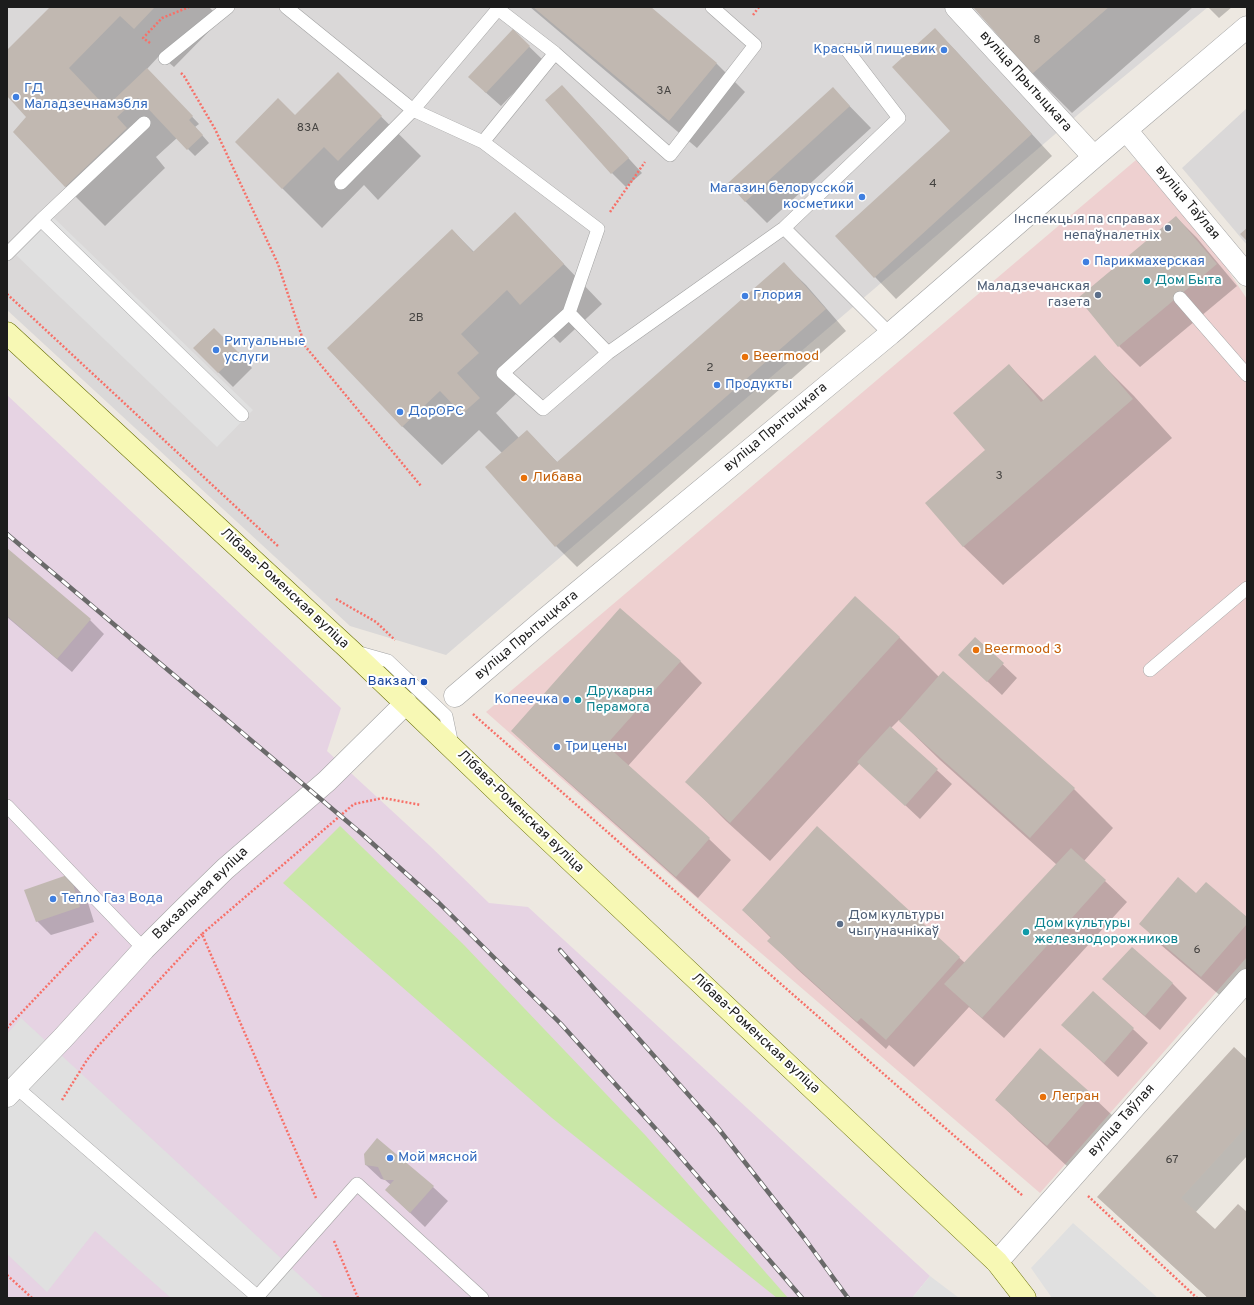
<!DOCTYPE html>
<meta charset="utf-8">
<style>
body{margin:0}
#map{position:relative;width:1254px;height:1305px;overflow:hidden;background:#ede8e1;font-family:Overpass,sans-serif}
canvas{display:block}
.frame{position:absolute;inset:0;border:8px solid #1c1c1c;pointer-events:none}
</style>
<div id="map">
<canvas width="1254" height="1305"></canvas>
<div class="frame"></div>
</div>
<script>
const c = document.querySelector('canvas').getContext('2d');
c.lineJoin = 'round';
function fillPath(path, color) {
  c.fillStyle = color;
  c.fill(path, 'evenodd');
}
function trace(path, color, width, dash) {
  c.strokeStyle = color;
  c.lineWidth = width;
  c.lineCap = dash ? 'butt' : 'round';
  c.setLineDash(dash || []);
  c.stroke(path);
}
function write(font, color, halo, rows, align = 'center') {
  c.font = font + ' Overpass,sans-serif';
  c.lineWidth = 4;
  c.setLineDash([]);
  c.textBaseline = 'middle';
  c.strokeStyle = halo;
  c.fillStyle = color;
  for (const [text, x, y, turn = 0] of rows) {
    c.save();
    c.translate(x, y);
    c.rotate((+turn || 0) * Math.PI / 180);
    c.textAlign = isNaN(turn) ? turn : align;
    if (halo) c.strokeText(text, 0, 0);
    c.fillText(text, 0, 0);
    c.restore();
  }
}
const residential = new Path2D(`
 M7,7H1208L1081,112L446,655L350,626L7,310Z
 M1247,108V245L1182,168Z`);
const commercial = new Path2D(`
 M1136,160L1219,257L1247,299V957L1040,1193L676,880L486,712Z`);
const industrial = new Path2D(`
 M7,395L341,708L327,751L429,845L489,903L528,907L930,1276L912,1298H7Z`);
const grass = new Path2D(`
 M340,826L463,944L646,1136L788,1298H777L552,1118L283,883Z`);
const parking = new Path2D(`
 M53,217L253,410L217,447L16,255Z
 M21,1018L324,1298H171L95,1231L47,1292L7,1254V1034Z
 M1073,1223L1158,1298H1052L1031,1268Z
 M930,1276L959,1298H912Z`);
const shadow = new Path2D(`
 M51,7H209L221,19L174,67L160,55L147,69L199,124L195,127L209,143L195,156L177,138L156,157L165,168L105,226L65,186L28,117L7,95V51Z
 M530,7H649L717,64L745,92L697,148Z
 M974,7H1193L1072,113L1033,74Z
 M1208,7H1232L1219,18Z
 M935,30L956,51L1052,156L896,299L836,236L952,131Z
 M513,31L544,61L501,106L484,91Z
 M338,74L421,156L378,200L364,185L322,228L236,142L295,117Z
 M833,89L871,128L767,223L745,201Z
 M576,101L642,173L626,187L612,173Z
 M515,213L602,304L560,343L546,329L499,374L517,393L496,413L519,438L527,431L558,463L784,264L806,285L846,331L577,567L556,546L486,467L502,453L479,430L442,465L402,426L452,230L474,252Z
 M1176,217L1197,238L1237,286L1140,367L1119,346Z
 M214,329L252,368L233,387L194,348Z
 M1095,357L1134,396L1172,438L1003,585L963,546L1009,365L1044,401Z
 M7,549L90,620L104,634L72,672L7,617Z
 M620,609L681,662L702,683L628,766L709,839L731,860L698,898L534,752L512,731Z
 M899,637L939,677L1074,789L1113,828L1084,861L1127,902L1004,1038L969,1007L914,1067L889,1045L886,1049L797,969L769,941L771,938L743,910L817,827L965,963L1057,865L940,760L899,720L891,728L952,784L920,819L860,763L770,861L726,821L687,782Z
 M975,638L1017,678L1002,695L974,669Z
 M70,876L84,890L94,922L51,935L37,921Z
 M1196,895L1247,918V970L1223,998L1161,945L1140,923Z
 M1132,948L1173,984L1187,998L1160,1030L1118,993L1103,979Z
 M1093,992L1148,1043L1118,1077L1063,1025Z
 M1040,1049L1091,1095L1113,1116L1068,1167L1018,1121L996,1099Z
 M1247,1061V1156L1195,1213L1215,1230L1247,1214V1298H1208L1113,1211Z
 M377,1139L433,1187L448,1201L425,1227L386,1190L391,1185L385,1180L381,1179L366,1165Z`);
const building = new Path2D(`
 M50,7H155L134,29L120,16L69,68L106,107L147,68L193,116L189,120L203,135L187,150L138,98L117,117L127,128L65,187L13,132L26,117L7,96V50Z
 M533,7H651L717,63L669,121Z
 M973,7H1109L1032,74Z
 M935,28L1032,134L874,278L835,236L950,131L892,67Z
 M513,29L530,46L486,93L468,77Z
 M338,72L382,116L338,161L324,147L282,189L235,142L278,98L295,115Z
 M562,85L629,158L611,174L545,100Z
 M833,87L850,106L745,202L728,183Z
 M515,212L564,264L520,305L507,290L461,334L479,353L457,373L480,398L462,414L440,391L402,427L327,348L452,229L473,252Z
 M1176,216L1217,264L1118,347L1078,298Z
 M1247,228V241L1240,234Z
 M784,262L826,309L555,547L485,467L527,430L557,462Z
 M214,328L239,353L218,373L193,348Z
 M1095,355L1133,399L963,547L925,503L985,450L953,413L1009,364L1041,402Z
 M7,548L91,619L57,659L7,616Z
 M855,596L900,637L730,823L685,782Z
 M620,608L681,661L606,745L710,838L676,877L511,731Z
 M975,637L1004,663L987,682L958,655Z
 M943,671L1075,788L1030,838L899,721Z
 M890,726L938,769L905,806L857,762Z
 M817,826L960,957L886,1040L861,1018L857,1022L767,941L771,937L742,910Z
 M1071,848L1106,880L982,1018L944,984Z
 M70,874L80,907L36,922L24,890Z
 M1178,877L1196,893L1206,882L1247,917V924L1201,977L1139,924Z
 M1132,947L1173,983L1145,1016L1102,979Z
 M1093,991L1134,1028L1104,1063L1061,1025Z
 M1234,1047L1247,1059V1126L1181,1198L1215,1229L1238,1204L1247,1212V1298H1208L1097,1197Z
 M1040,1048L1092,1094L1047,1146L995,1100Z
 M377,1138L434,1186L410,1213L385,1190L394,1180H384L378,1167L365,1165L364,1154Z`);
const path = new Path2D(`
 M753,15L759,7
 M150,43L143,38L162,18L189,7
 M181,73L184,76L215,129L278,264L305,346L421,486
 M610,212L645,162
 M7,294L279,547
 M336,599L376,622L395,640
 M473,714L491,730L1023,1196
 M7,1028L98,932
 M62,1100L87,1060L98,1046L202,934
 M1088,1196L1197,1298
 M316,1198L202,934L354,804L383,798L421,805
 M334,1241L358,1298
 M7,1275L32,1298`);
const lane = new Path2D(`
 M286,7L413,110L341,183
 M165,58L228,7
 M483,142L555,53
 M41,220L144,123
 M784,228L890,334
 M7,254L41,220L242,415
 M1180,298L1247,375
 M569,313L598,229L483,142L413,110L498,9L555,53L670,155L755,45L712,7
 M608,353L543,409L503,373L569,313L608,353L784,228L899,118L847,50
 M356,652L388,661L446,716L452,745
 M1150,670L1247,588
 M7,806L144,949
 M16,1087L259,1298
 M257,1297L357,1184L482,1298`);
const street = new Path2D(`
 M956,7L1094,157
 M1126,130L1247,275
 M455,696L544,620L890,334L1094,157L1247,27
 M7,1096L63,1038L144,949L179,914L225,869L327,781L406,703
 M997,1262L1247,980`);
const secondary = new Path2D(`
 M7,333L351,651L516,809L997,1262L1025,1298`);
const rail = new Path2D(`
 M7,534L362,834L439,903L561,1024L673,1148L802,1298
 M560,950L718,1128L805,1239L848,1298`);
const markers = [
 [944,50,4,"#3f7fe0"],
 [16,97,4,"#3f7fe0"],
 [862,197,4,"#3f7fe0"],
 [1168,228,4,"#5c6f8a"],
 [1086,262,4,"#3f7fe0"],
 [1147,281,4,"#0f9aa8"],
 [1098,295,4,"#5c6f8a"],
 [745,296,4,"#3f7fe0"],
 [216,350,4,"#3f7fe0"],
 [745,357,4,"#e8710a"],
 [717,385,4,"#3f7fe0"],
 [400,412,4,"#3f7fe0"],
 [524,478,4,"#e8710a"],
 [976,650,4,"#e8710a"],
 [424,682,4,"#1a4fb4"],
 [566,700,4,"#3f7fe0"],
 [578,700,4,"#0f9aa8"],
 [557,747,4,"#3f7fe0"],
 [53,899,4,"#3f7fe0"],
 [840,924,4,"#5c6f8a"],
 [1026,932,4,"#0f9aa8"],
 [1043,1097,4,"#e8710a"],
 [390,1158,4,"#3f7fe0"]
];
const numberNames = [
 ["8",1037,41],
 ["3А",664,92],
 ["83А",308,129],
 ["4",933,185],
 ["2B",416,319],
 ["2",710,369],
 ["3",999,477],
 ["6",1197,951],
 ["67",1172,1161]
];
const shopNames = [
 ["Красный пищевик",936,50,"right"],
 ["ГД",24,89],
 ["Маладзечнамэбля",24,105],
 ["Магазин белорусской",854,189,"right"],
 ["косметики",854,205,"right"],
 ["Парикмахерская",1094,262],
 ["Глория",753,296],
 ["Ритуальные",224,342],
 ["услуги",224,358],
 ["Продукты",725,385],
 ["ДорОРС",408,412],
 ["Копеечка",558,700,"right"],
 ["Три цены",565,747],
 ["Тепло Газ Вода",61,899],
 ["Мой мясной",398,1158]
];
const streetNames = [
 ["вуліца Прытыцкага",1025,82,48],
 ["вуліца Таўлая",1187,203,50],
 ["вуліца Прытыцкага",776,428,-40],
 ["Лібава-Роменская вуліца",284,589,43],
 ["вуліца Прытыцкага",527,636,-40],
 ["Лібава-Роменская вуліца",520,812,44],
 ["Вакзальная вуліца",201,894,-44],
 ["Лібава-Роменская вуліца",755,1034,43],
 ["вуліца Таўлая",1122,1121,-48]
];
const serviceNames = [
 ["Інспекцыя па справах",1160,220],
 ["непаўналетніх",1160,236],
 ["Маладзечанская",1090,287],
 ["газета",1090,303],
 ["Дом культуры",848,916,"left"],
 ["чыгуначнікаў",848,932,"left"]
];
const cultureNames = [
 ["Дом Быта",1155,281],
 ["Друкарня",586,692],
 ["Перамога",586,708],
 ["Дом культуры",1034,924],
 ["железнодорожников",1034,940]
];
const foodNames = [
 ["Beermood",753,357],
 ["Либава",532,478],
 ["Beermood 3",984,650],
 ["Легран",1051,1097]
];
const transitNames = [
 ["Вакзал",416,682]
];
fillPath(residential, '#dad8d8');
fillPath(commercial, '#eed0d0');
fillPath(industrial, '#e6d3e3');
fillPath(grass, '#c9e7a7');
fillPath(parking, '#e0e0e0');
fillPath(shadow, '#0003');
fillPath(building, '#c1b8b1');
trace(lane, '#a3a3a3', 14);
trace(street, '#a3a3a3', 23);
trace(secondary, '#686f06', 23);
trace(path, '#f77068', 2.5, [2, 2]);
trace(lane, '#fff', 13);
trace(street, '#fff', 22);
trace(secondary, '#f7f8b4', 22);
trace(rail, '#6a6a6a', 4.5);
trace(rail, '#fff', 3, [9]);
for (const [x, y, r, color] of markers) {
  const dot = new Path2D();
  dot.arc(x, y, r, 0, 2 * Math.PI);
  c.fillStyle = color;
  c.fill(dot);
  trace(dot, '#fff', 1.5);
}
write('12px', '#454341', null, numberNames);
write('14px', '#366cbe', '#fff', shopNames, 'left');
write('14px', '#1c1c1c', '#fff', streetNames);
write('14px', '#4e5e75', '#fff', serviceNames, 'right');
write('14px', '#0d838f', '#fff', cultureNames, 'left');
write('14px', '#c56008', '#fff', foodNames, 'left');
write('14px', '#164399', '#fff', transitNames, 'right');
</script>
